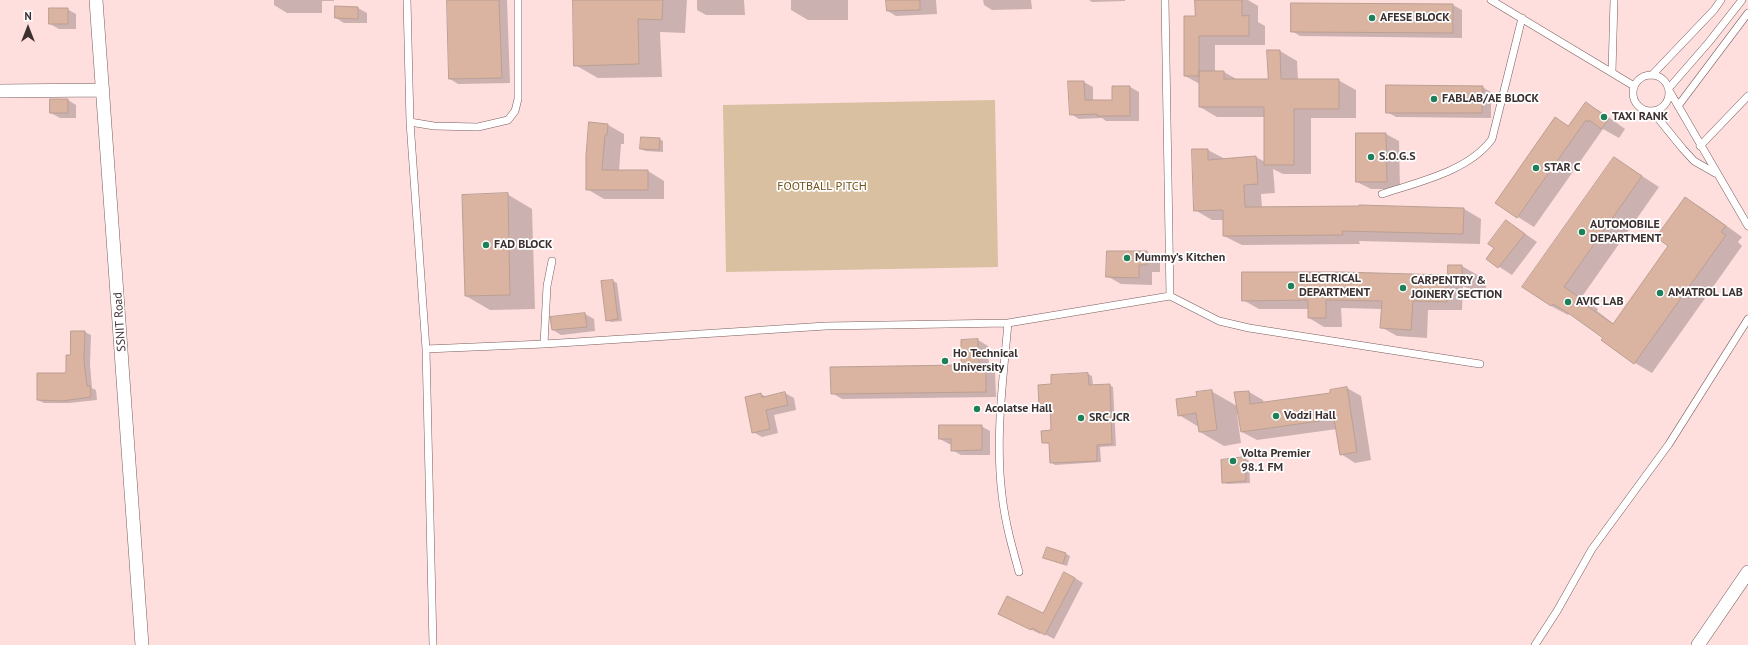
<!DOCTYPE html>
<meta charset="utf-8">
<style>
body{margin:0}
#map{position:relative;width:1748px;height:645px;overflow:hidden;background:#ffdede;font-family:"PT Sans",sans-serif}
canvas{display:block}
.north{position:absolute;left:8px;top:8px;width:40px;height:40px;-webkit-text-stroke:3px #fff;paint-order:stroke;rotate:0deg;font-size:11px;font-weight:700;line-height:16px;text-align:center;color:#3c3030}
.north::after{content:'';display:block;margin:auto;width:14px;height:18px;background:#3c3030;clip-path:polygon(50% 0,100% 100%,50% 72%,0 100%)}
</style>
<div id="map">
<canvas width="1748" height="645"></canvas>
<div class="north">N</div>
</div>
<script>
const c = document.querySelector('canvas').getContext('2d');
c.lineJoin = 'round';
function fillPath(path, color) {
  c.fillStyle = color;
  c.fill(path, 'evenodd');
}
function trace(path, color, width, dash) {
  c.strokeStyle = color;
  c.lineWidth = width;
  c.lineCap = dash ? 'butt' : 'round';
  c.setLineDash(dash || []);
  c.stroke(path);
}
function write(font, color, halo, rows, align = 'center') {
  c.font = font + ' "PT Sans",sans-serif';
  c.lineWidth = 3.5;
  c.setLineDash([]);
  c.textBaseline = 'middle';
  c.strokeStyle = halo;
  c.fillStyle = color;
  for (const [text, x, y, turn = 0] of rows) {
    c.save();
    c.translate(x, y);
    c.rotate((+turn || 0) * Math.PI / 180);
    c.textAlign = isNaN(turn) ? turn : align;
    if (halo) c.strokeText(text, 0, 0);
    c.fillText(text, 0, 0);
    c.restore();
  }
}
const green = new Path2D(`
 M995,100L998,267L726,272L723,105Z`);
const shadow = new Path2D(`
 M274,0H334V1H322V13H287L274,5Z
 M448,0H507L510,83L458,84L450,79Z
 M574,0H687L685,33L660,32L662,77L598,78L575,65Z
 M697,0H744L745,15H706L697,10Z
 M791,0H848V20H808L791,10Z
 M887,0H936L937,14L896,16L888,11Z
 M983,0H1031L1032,9L992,10L984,5Z
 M1089,0H1125V1L1092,2Z
 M1196,0H1248L1258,6V22L1265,26V45H1215V72H1224L1238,80H1269L1280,51L1297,61L1298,80H1338L1356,90V118H1311V174H1283L1273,169L1275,193L1261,194L1262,208L1464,209L1481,219L1480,244L1359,241L1360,244L1242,245L1224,236V220H1212L1195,210L1208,150L1225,159L1256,157L1265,162V117H1217L1200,107V84L1185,76L1196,17Z
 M1292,4L1453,5L1462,10V38L1300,36L1292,31Z
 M358,8L367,13V23H344L336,18Z
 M67,9L76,14V29H59L50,24Z
 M1069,82H1084L1093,87V101H1113L1130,87L1139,92V121H1106L1102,118L1079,119L1071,114Z
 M1482,87L1491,92V118L1396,117L1387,112Z
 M68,100L76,105V118H60L51,113Z
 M1586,103L1603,113L1625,129L1619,138L1603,129L1534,227L1518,217L1556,119L1569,126Z
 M608,125L624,134V144H621L619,171H648L664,181V199H604L587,189Z
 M1357,134H1386L1399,141L1400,189H1371L1357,182Z
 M659,139L663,141V152L645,151L641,149Z
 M1614,158L1659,187L1581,298L1598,309L1597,311L1614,324L1670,246L1685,198L1702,208L1742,237L1738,242L1742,246L1652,373L1635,363L1604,337L1570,313L1568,315L1551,306Z
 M507,194L532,209L535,309L490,310L466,296Z
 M1507,221L1537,242L1512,275L1487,259L1495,248Z
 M1147,252L1160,260V272H1152V285L1121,284L1107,276Z
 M1462,266L1486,280V292H1474L1463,286L1462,310H1428L1427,338L1397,336L1381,327L1382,309L1341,308L1342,327H1324L1309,318V309H1259L1243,300L1341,273L1449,277Z
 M613,281L617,283L622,321L611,322L607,320Z
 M585,314L594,319L595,331L561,335L553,330Z
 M85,332L91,335L90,365L92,388L96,390L97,400L69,403H44L38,400L65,374L71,356Z
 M978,340L988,346L989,368L995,372L996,397L842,399L832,393L962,366Z
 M1088,374L1092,376L1093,386L1109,385L1113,387L1116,446L1100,447L1101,462L1055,465L1051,462L1050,444L1043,442L1052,431L1051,408H1044L1040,406L1053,385L1052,376Z
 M1347,388L1361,396L1371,460L1355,463L1341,454L1337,429L1257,440L1242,432L1239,414H1237L1241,443L1224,446L1200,432L1199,427L1179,415L1198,397L1211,391L1237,406L1249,392L1263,400L1264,404L1331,394Z
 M785,393L794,398L796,410L774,415L778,433L762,437L753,432L761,394L767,397Z
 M981,426L990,431V455H961L952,450V444H949L940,439Z
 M1245,458L1249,461L1250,483L1227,484L1223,482Z
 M1066,554L1070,556L1067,566L1045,558Z
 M1075,578L1083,583L1054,639L1041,632L1040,634L1008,618L1044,614Z`);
const building = new Path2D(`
 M447,0H499L502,78L449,79Z
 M573,0H663L662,20L638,19L639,64L574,66Z
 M886,0H920V10L887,11Z
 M1195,0H1242V16L1249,15V36H1199V76H1184V16H1195Z
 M1291,3L1453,4V33L1291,32Z
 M335,6L358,7V19L335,18Z
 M49,8H68V24H49Z
 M1267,50H1280L1281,79H1339V109H1294V165H1264V107H1199V71H1224V79H1268Z
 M1068,81H1084L1085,100H1112V86H1130V116H1097V114L1070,115Z
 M1386,85L1483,86L1482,113H1386Z
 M50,99H68V113H50Z
 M1586,102L1609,119L1601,129L1589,120L1588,122L1586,120L1517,218L1495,203L1555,117L1568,126Z
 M589,122L608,124L607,135H605L602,170H648V190H586V156Z
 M1356,133H1386L1387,182H1356Z
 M641,137L660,138L659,150L640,149Z
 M1192,149H1208V160L1256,156L1258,184L1244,185L1245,207L1359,206V205L1464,208L1463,234L1342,231L1343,235L1223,236V210L1194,211Z
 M1614,157L1642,176L1564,287L1582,299L1580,301L1613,324L1668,246L1656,237L1685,197L1726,226L1721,232L1726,235L1634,364L1601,340L1603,338L1571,315L1553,304L1551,306L1522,287Z
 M508,193L510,295L465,296L462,195Z
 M1506,220L1525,234L1498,268L1486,259L1494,248L1488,244Z
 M1107,251H1147V265H1139V278L1106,277Z
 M1448,265H1462V279L1448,278Z
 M1242,272H1341L1447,275V302L1413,301L1411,330L1380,328L1382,301L1326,300V318H1308V300L1242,301Z
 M613,280L618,319L606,321L601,281Z
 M585,313L587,327L552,330L550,317Z
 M71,331H85L84,361L87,386H90L91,397L62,401L37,400V373H65L66,371V355H70Z
 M978,339L979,365H986V392L831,394L830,367L961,365V340Z
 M1088,373L1089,385L1110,384L1112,444L1097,445V461L1050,463L1049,443H1042L1041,431L1051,430L1050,406H1039L1038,385L1051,384V375Z
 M1347,387L1357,452L1340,455L1334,419L1241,432L1234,392L1249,391L1250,404L1330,393V390Z
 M1212,390L1217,430L1199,432L1196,413L1178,416L1176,399L1197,396L1196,392Z
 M785,392L788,405L766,410L770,429L752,433L745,397L761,393L762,397Z
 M939,425H982V450L951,451V439H939Z
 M1245,457L1246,481L1222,483L1221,460Z
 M1047,547L1066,553L1063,564L1043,558Z
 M1064,572L1075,578L1045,635L1032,628L1031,630L998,614L1007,596L1043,613Z`);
const service = new Path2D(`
 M407,0L410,122L426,349L433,645
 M1165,0L1170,296
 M1491,0L1634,86
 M1612,72L1614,0
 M1633 93a18 18 0 1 1 36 0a18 18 0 1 1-36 0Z
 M1652,75L1714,10L1721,0
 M1669,88L1709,42L1742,0
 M1670,92L1748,226
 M1678,106L1748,13
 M1652,111L1683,149L1694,161L1715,173
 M410,122L434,126L478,127L508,120L515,111L518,99V0
 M1700,146L1748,96
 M1382,194C1418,182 1469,171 1492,139L1522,18
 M1008,323C1003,380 995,438 1002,495C1005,522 1012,547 1019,572
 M544,344L547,286L552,261
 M426,349L544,344L826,326L1008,323L1170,296L1219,321L1249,328L1480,364
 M1535,645L1557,611L1592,549L1669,444L1748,319`);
const minor = new Path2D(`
 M96,0L142,645
 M0,91L103,90
 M1698,645L1748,572`);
const markers = [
 [1372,18,4,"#1d8058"],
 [1434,99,4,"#1d8058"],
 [1604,117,4,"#1d8058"],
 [1371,157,4,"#1d8058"],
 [1536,168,4,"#1d8058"],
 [1582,232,4,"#1d8058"],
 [486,245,4,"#1d8058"],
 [1127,258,4,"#1d8058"],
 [1291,286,4,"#1d8058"],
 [1403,288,4,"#1d8058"],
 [1660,293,4,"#1d8058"],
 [1568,302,4,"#1d8058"],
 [945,361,4,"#1d8058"],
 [977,409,4,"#1d8058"],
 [1276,416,4,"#1d8058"],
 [1081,418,4,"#1d8058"],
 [1233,461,4,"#1d8058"]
];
const poiNames = [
 ["AFESE BLOCK",1380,18],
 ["FABLAB/AE BLOCK",1442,99],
 ["TAXI RANK",1612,117],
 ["S.O.G.S",1379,157],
 ["STAR C",1544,168],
 ["AUTOMOBILE",1590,225],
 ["DEPARTMENT",1590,239],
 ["FAD BLOCK",494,245],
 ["Mummy’s Kitchen",1135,258],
 ["ELECTRICAL",1299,279],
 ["DEPARTMENT",1299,293],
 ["CARPENTRY &",1411,281],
 ["JOINERY SECTION",1411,295],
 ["AMATROL LAB",1668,293],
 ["AVIC LAB",1576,302],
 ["Ho Technical",953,354],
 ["University",953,368],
 ["Acolatse Hall",985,409],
 ["Vodzi Hall",1284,416],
 ["SRC JCR",1089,418],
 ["Volta Premier",1241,454],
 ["98.1 FM",1241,468]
];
const parkNames = [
 ["FOOTBALL PITCH",822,187]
];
const streetNames = [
 ["SSNIT Road",120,322,-94]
];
fillPath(green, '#d8c0a0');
fillPath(shadow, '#0003');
fillPath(building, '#dab3a1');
trace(building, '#ba9f93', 1);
trace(service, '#785d5d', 8);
trace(minor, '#785d5d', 14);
trace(service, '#fff', 7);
trace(minor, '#fff', 13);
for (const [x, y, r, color] of markers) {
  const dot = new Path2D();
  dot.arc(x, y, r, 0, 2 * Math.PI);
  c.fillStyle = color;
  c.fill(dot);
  trace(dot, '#fff', 1.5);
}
write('bold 12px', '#3c3030', '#fff', poiNames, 'left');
write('12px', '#72511b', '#fff', parkNames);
write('12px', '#3c3030', '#fff', streetNames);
</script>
